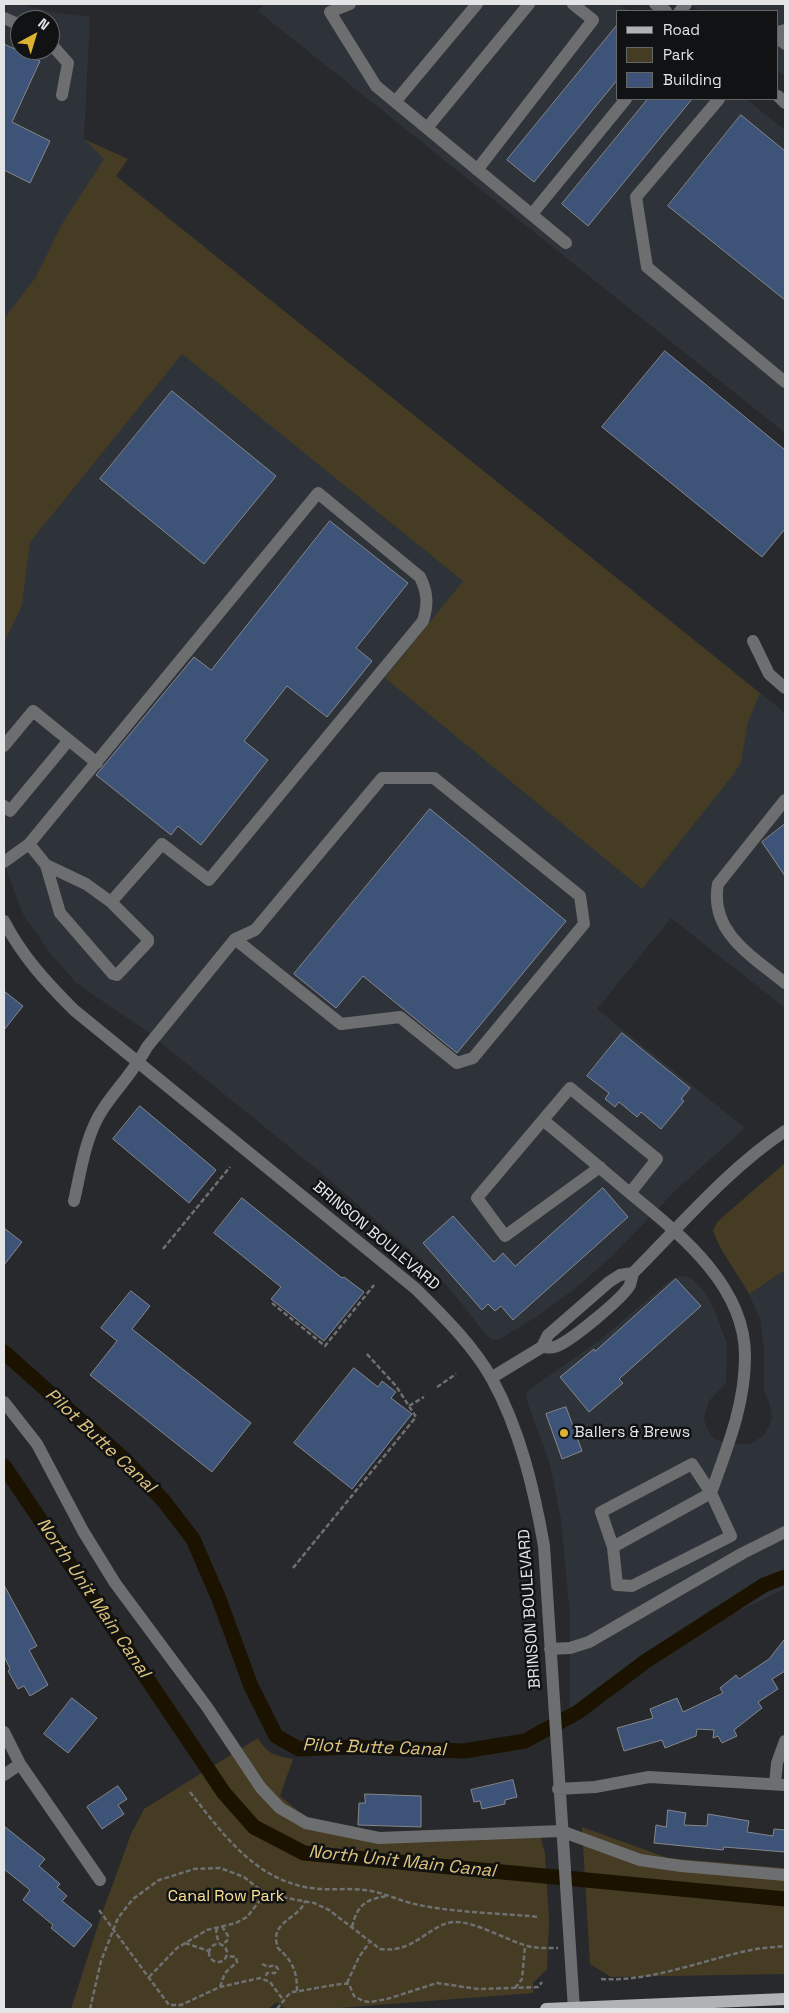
<!DOCTYPE html>
<style>
body{margin:0}
#map{position:relative;width:789px;height:2013px;overflow:hidden;background:#27292c;font-family:"Space Grotesk",sans-serif}
canvas{display:block}
.frame{position:absolute;inset:0;border:5px solid #e3e4e6;pointer-events:none}
.legend{position:absolute;left:616px;top:10px;width:162px;height:90px;box-sizing:border-box;background:#111213;border:1px solid #656667;margin:0;padding:6px 9px;list-style:none;font-size:15px;color:#e3e4e6}
.legend li{display:flex;align-items:center;gap:10px;height:25px}
.legend b{width:25px;border:1px solid #656667}
.north{position:absolute;left:10px;top:10px;width:50px;height:50px;box-sizing:border-box;background:#111213;border:1px solid #656667;border-radius:50%;rotate:39deg;font-size:14px;font-weight:700;line-height:20px;text-align:center;color:#e3e4e6}
.north::after{content:'';display:block;margin:auto;width:18px;height:22px;background:#dcb233;clip-path:polygon(50% 0,100% 100%,50% 72%,0 100%)}
</style>
<div id="map">
<canvas width="789" height="2013"></canvas>
<div class="frame"></div>
<ul class="legend">
<li><b style="height:6px;background:#b0b2b6"></b>Road</li>
<li><b style="height:14px;background:#453c23"></b>Park</li>
<li><b style="height:14px;background:#3e5378"></b>Building</li>
</ul>
<div class="north">N</div>
</div>
<script>
const c = document.querySelector('canvas').getContext('2d');
c.lineJoin = 'round';
function fillPath(path, color) {
  c.fillStyle = color;
  c.fill(path, 'evenodd');
}
function trace(path, color, width, dash) {
  c.strokeStyle = color;
  c.lineWidth = width;
  c.lineCap = dash ? 'butt' : 'round';
  c.setLineDash(dash || []);
  c.stroke(path);
}
function write(font, color, halo, rows, align = 'center') {
  c.font = font + ' "Space Grotesk",sans-serif';
  c.lineWidth = 5;
  c.setLineDash([]);
  c.textBaseline = 'middle';
  c.strokeStyle = halo;
  c.fillStyle = color;
  for (const [text, x, y, turn = 0] of rows) {
    c.save();
    c.translate(x, y);
    c.rotate((+turn || 0) * Math.PI / 180);
    c.textAlign = isNaN(turn) ? turn : align;
    if (halo) c.strokeText(text, 0, 0);
    c.fillText(text, 0, 0);
    c.restore();
  }
}
const built = new Path2D(`
 M4,4H21L52,12L90,17L84,139L128,159L116,176L785,713V1008L671,918L597,1009L745,1128L677,1189L611,1257L575,1289L536,1317L500,1339L493,1340L487,1336L449,1288L422,1260L319,1171L145,1030L76,983L49,952L23,914L4,864ZM20,20H50V50H20Z
 M264,4H618L629,11H618V99H746L785,130V433L258,11Z
 M690,4H785V77L778,71V11H700Z
 M785,1270V1589L728,1616L641,1672L605,1702L570,1721V1615L561,1520L550,1464L528,1404L526,1392L600,1340L671,1279L680,1276L690,1277L704,1291L716,1313L727,1344L726,1383L709,1401L704,1418L707,1429L714,1439L731,1444H751L765,1434L772,1419L770,1405L764,1390V1348L760,1319L749,1294Z`);
const green = new Path2D(`
 M84,139L128,159L116,176L760,693L748,722L741,762L733,775L642,889L385,678L463,581L182,354L30,542L22,605L4,643V319L36,277L62,224L104,159Z
 M785,1163V1270L749,1294C739,1275 719,1250 713,1230L718,1221Z
 M258,1738C268,1755 274,1755 293,1759L280,1796L307,1818L379,1835L440,1833L538,1826L545,1854L549,1920L547,1969L533,1983V1993L326,2009H286L277,2002L268,2009H71L99,1922L131,1834L144,1809Z
 M582,1827L668,1858L785,1868V1974L611,1977L590,1964Z`);
const canal = new Path2D(`
 M4,1352L123,1458L163,1500L193,1539L219,1599L251,1686L276,1736L299,1749L351,1747L464,1751L525,1741L578,1712L646,1661L764,1585L785,1577
 M4,1466L224,1793L254,1827L304,1853L785,1899`);
const building = new Path2D(`
 M618,24V79L534,182L507,160Z
 M4,44L40,61L12,122L50,141L30,183L4,170Z
 M648,99H692L588,226L562,204Z
 M741,115L785,151V300L668,206Z
 M665,351L785,450V529L762,557L602,427Z
 M172,391L276,476L204,564L100,479Z
 M330,521L408,583L356,648L372,661L327,717L287,686L244,741L268,760L201,845L178,826L171,835L96,775L194,657L211,670Z
 M430,809L566,921L457,1053L363,976L336,1008L294,974Z
 M785,824V876L762,842Z
 M4,991L23,1006L4,1030Z
 M622,1033L690,1088L681,1099L684,1101L661,1129L641,1112L637,1117L619,1102L615,1107L605,1099L609,1093L587,1076Z
 M140,1106L216,1170L189,1203L113,1139Z
 M603,1188L628,1217L513,1320L501,1306L495,1311L488,1304L482,1310L423,1243L453,1216L494,1262L503,1253L515,1266Z
 M242,1198L342,1278L344,1277L364,1292L324,1341L271,1299L281,1287L214,1233Z
 M4,1228L22,1242L4,1265Z
 M676,1279L701,1306L619,1379L623,1383L589,1412L560,1377L594,1349L595,1351Z
 M131,1291L150,1306L132,1329L251,1423L212,1472L90,1375L117,1341L101,1328Z
 M354,1368L378,1387L382,1381L396,1392L391,1398L412,1414L352,1489L294,1443Z
 M566,1407L582,1451L562,1459L546,1414Z
 M4,1585L37,1646L29,1650L48,1685L30,1696L24,1686L18,1689L8,1671L10,1669L4,1656Z
 M785,1639V1671L772,1679L778,1689L758,1702L762,1708L734,1730L737,1736L722,1743L718,1736L713,1738L714,1730L697,1729L696,1736L665,1748L662,1740L624,1751L617,1728L653,1718L650,1709L677,1698L683,1712L723,1693L720,1688L736,1675L739,1679L769,1659Z
 M72,1698L97,1718L68,1753L44,1734Z
 M513,1780L517,1797L505,1800V1804L482,1809L480,1801L474,1802L471,1790Z
 M118,1786L127,1799L118,1805L124,1814L102,1829L87,1807Z
 M365,1794L421,1796V1827L358,1825L359,1803H365Z
 M668,1810L686,1813L684,1825L707,1826L708,1814L749,1821L747,1832L773,1836L774,1829L785,1830V1852L724,1847L723,1850L654,1843L656,1825L666,1827Z
 M4,1826L45,1859L39,1866L60,1884L57,1887L67,1896L62,1901L92,1925L74,1947L51,1928L53,1925L23,1900L30,1890L4,1869Z`);
const path = new Path2D(`
 M163,1249L230,1167
 M272,1303L325,1346L374,1285
 M437,1387L456,1374
 M409,1406L424,1397
 M293,1568L416,1417L396,1386L366,1353
 M190,1792C223,1834 255,1880 311,1888C331,1891 351,1887 371,1891C387,1894 403,1902 419,1905C458,1913 500,1913 539,1917
 M99,1910L169,2005H181L220,1987L260,1978L270,1982L284,2001
 M222,1926L228,1936L227,1941L222,1944
 M352,1927C357,1906 365,1899 387,1896
 M217,1928L216,1933L219,1943
 M185,1943L209,1951
 M209 1953a9 9 0 1 1 18 0a9 9 0 1 1-18 0Z
 M262,1964L268,1967L275,1965L278,1969L275,1973H267L265,1978
 M149,1977L177,1948L207,1930L236,1923L247,1917L265,1894
 M601,1979C652,1982 702,1960 751,1950C762,1948 774,1947 785,1946
 M347,1983L359,1957L369,1943
 M220,1987L225,1973L237,1962L236,1957L227,1956
 M515,1988L522,1979L525,1946
 M297,1991C297,1971 293,1962 278,1948C268,1921 300,1919 305,1901
 M90,2009L101,1961L118,1918L133,1899L159,1880L194,1869L220,1868L244,1877L265,1894L314,1903L329,1910L380,1949C414,1954 429,1924 454,1922C474,1921 505,1939 524,1945C536,1949 546,1948 558,1948
 M277,2009L288,1995L293,1992C302,1991 345,1982 349,1984L354,1996L363,2001L370,2002L387,1999L437,1983L478,1989L538,1987L542,1982`);
const minor = new Path2D(`
 M350,4L330,12L376,86L566,243
 M655,4L666,11
 M680,11L686,4
 M4,18L20,25
 M778,32L785,30
 M778,38L785,44
 M50,43L68,63L62,95
 M778,96L785,103
 M719,99L636,197L647,267L785,382
 M395,102L477,4
 M427,128L529,4
 M477,170L593,20L573,4
 M532,214L626,99
 M753,641L769,674L785,688
 M4,746L33,711L97,763
 M785,800L718,884C709,932 752,956 785,983
 M4,806L10,811L69,740
 M4,862L29,844L318,493L420,577C428,593 428,605 423,621L209,880L162,844L111,902L148,939V942L117,975L113,974L60,913L46,865L29,844
 M46,865L86,884L111,902
 M4,921C22,956 46,982 74,1010L416,1289C443,1316 473,1345 492,1379C520,1430 534,1489 544,1546L574,2009
 M544,1121C571,1143 598,1166 625,1189C676,1231 746,1284 745,1357C745,1405 727,1448 711,1493L731,1536L632,1586L617,1585L613,1547L601,1512L692,1464L711,1493L613,1547
 M600,1167L505,1236L477,1198L570,1088L657,1159L630,1193
 M74,1201C81,1171 85,1136 103,1109C117,1088 135,1070 147,1047L235,939L255,930L382,778H434L580,896L584,924L473,1058L457,1063L400,1017L341,1024L235,939
 M542,1347C546,1347 551,1348 554,1347C568,1344 623,1298 630,1285C631,1281 632,1277 633,1273C681,1225 728,1169 785,1131
 M491,1378L542,1347L548,1335L609,1282L620,1275L633,1273
 M4,1402L37,1444L83,1531L115,1583L207,1707L261,1788L280,1808L306,1823L379,1838L561,1831L640,1860L681,1866L785,1875
 M550,1649L570,1648L589,1642L743,1553L785,1532
 M4,1732L20,1764L100,1880
 M4,1775L20,1764
 M775,1784L777,1763L785,1741
 M558,1789L595,1787L649,1777L785,1785`);
const major = new Path2D(`
 M546,2009L785,1999`);
const markers = [
 [564,1433,5,"#dcb233"]
];
const streetNames = [
 ["BRINSON BOULEVARD",376,1236,40],
 ["BRINSON BOULEVARD",530,1609,-94]
];
const poiNames = [
 ["Ballers & Brews",574,1433]
];
const parkNames = [
 ["Canal Row Park",226,1897]
];
const waterNames = [
 ["Pilot Butte Canal",100,1441,43],
 ["North Unit Main Canal",93,1598,56],
 ["Pilot Butte Canal",374,1748,2],
 ["North Unit Main Canal",402,1862,6]
];
fillPath(built, '#2e333a');
fillPath(green, '#453c23');
trace(canal, '#1b1200', 15);
fillPath(building, '#3e5378');
trace(building, '#85878b', 1);
trace(path, '#6e7072', 2.5, [5, 2.5]);
trace(minor, '#6d6e6f', 12);
trace(major, '#b0b2b6', 12);
for (const [x, y, r, color] of markers) {
  const dot = new Path2D();
  dot.arc(x, y, r, 0, 2 * Math.PI);
  c.fillStyle = color;
  c.fill(dot);
  trace(dot, '#111213', 2);
}
write('16px', '#e3e4e6', '#111213', streetNames);
write('16px', '#e3e4e6', '#111213', poiNames, 'left');
write('16px', '#fce096', '#111213', parkNames);
write('italic 18px', '#dfc37b', '#111213', waterNames);
</script>
